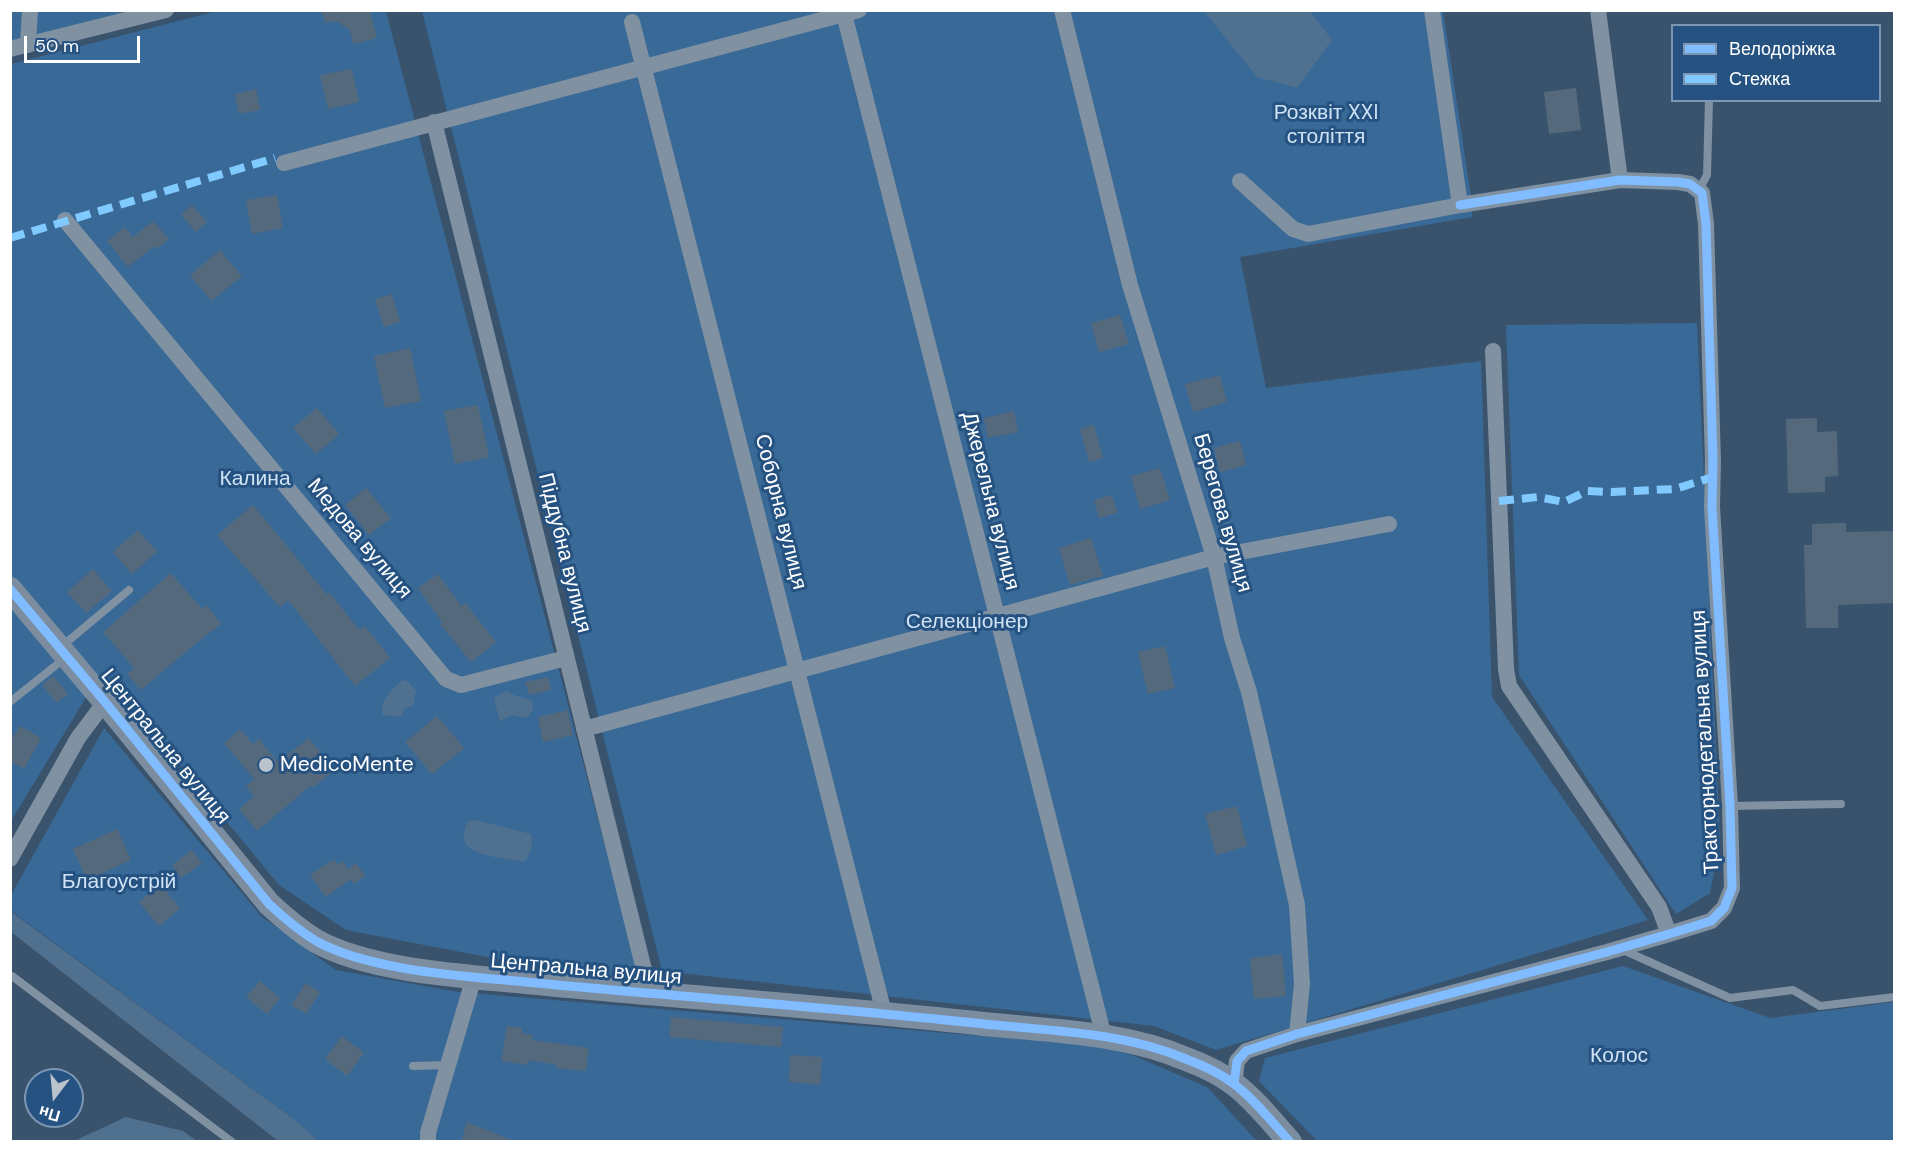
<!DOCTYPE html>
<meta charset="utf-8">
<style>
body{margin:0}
#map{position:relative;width:1905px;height:1152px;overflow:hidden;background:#3a536c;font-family:"DM Sans",sans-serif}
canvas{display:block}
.frame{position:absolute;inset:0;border:12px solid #fff;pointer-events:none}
.legend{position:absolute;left:1671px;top:24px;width:210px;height:78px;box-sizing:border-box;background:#255281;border:2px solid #7c97b3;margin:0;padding:8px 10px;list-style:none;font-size:18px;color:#fff}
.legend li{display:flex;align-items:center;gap:12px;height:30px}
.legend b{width:30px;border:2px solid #7c97b3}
.north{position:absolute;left:24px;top:1068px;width:60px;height:60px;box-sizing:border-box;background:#255281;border:2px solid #7c97b3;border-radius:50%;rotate:196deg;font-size:16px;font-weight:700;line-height:24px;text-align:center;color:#fff}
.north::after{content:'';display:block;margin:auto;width:21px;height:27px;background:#bac3cc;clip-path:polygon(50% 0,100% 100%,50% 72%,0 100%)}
.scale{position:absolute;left:24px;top:36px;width:116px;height:27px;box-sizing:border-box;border:3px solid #fff;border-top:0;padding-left:8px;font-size:18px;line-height:21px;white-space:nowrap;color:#fff;-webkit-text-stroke:4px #255281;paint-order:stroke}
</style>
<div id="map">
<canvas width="1905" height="1152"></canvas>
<div class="frame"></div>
<ul class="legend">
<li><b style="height:8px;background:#80bcff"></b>Велодоріжка</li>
<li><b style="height:8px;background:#80caff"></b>Стежка</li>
</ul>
<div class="north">Пн</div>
<div class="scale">50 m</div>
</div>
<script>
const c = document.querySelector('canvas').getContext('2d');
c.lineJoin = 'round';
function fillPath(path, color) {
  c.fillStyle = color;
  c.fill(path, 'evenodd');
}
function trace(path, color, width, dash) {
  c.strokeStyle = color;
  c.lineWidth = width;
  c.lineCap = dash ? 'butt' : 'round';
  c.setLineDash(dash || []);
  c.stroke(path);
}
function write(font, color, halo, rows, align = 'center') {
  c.font = font + ' "DM Sans",sans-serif';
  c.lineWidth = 6;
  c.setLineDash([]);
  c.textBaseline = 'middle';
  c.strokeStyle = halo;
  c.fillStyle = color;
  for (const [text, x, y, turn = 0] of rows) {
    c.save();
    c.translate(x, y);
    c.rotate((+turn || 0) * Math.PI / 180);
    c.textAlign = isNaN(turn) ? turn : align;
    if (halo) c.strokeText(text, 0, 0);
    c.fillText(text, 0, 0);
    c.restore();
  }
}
const green = new Path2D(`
 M11,10L145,11L11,43Z
 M217,11H386L638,972L634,979L487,957L346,930L279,885L102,671L11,821V64Z
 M422,11H1443L1472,203V217L1240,257L1266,388L1481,361L1492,697L1648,920L1216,1050L1154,1026L662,971Z
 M1697,323L1720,841L1710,893L1676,914L1519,675L1506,325Z
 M104,728L262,917L336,970L458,992L1113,1047L1207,1087L1257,1141H318L299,1123L11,911L10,897Z
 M1623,966L1770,1018L1894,1002V1141H1317L1259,1081L1265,1058Z`);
const water = new Path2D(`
 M1204,11H1310L1332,40L1297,88L1257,77Z
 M403,680L408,681L416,691L413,706L406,707L400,717L383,715C378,703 393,687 403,680Z
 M507,691C515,697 523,697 532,701L533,709L527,718L512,715L500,721L495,703V697Z
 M476,820L531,834C533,846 531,853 524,862C510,859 470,856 465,842C462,836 465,828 467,822Z
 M10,911L299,1123L318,1141H278L11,932Z
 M126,1117L183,1131L197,1141H74Z`);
const building = new Path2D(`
 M321,10H370L377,38L353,44L350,30L336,21L325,23Z
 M352,69L359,102L328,109L320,75Z
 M1576,88L1581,130L1549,134L1544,92Z
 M256,89L260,110L239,114L235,94Z
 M277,195L283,228L252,234L246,200Z
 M192,205L207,222L196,232L181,215Z
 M153,221L169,239L157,249L154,246L128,267L107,241L125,227L133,237Z
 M220,250L242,276L211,301L190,275Z
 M392,294L400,322L384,327L375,299Z
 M1120,315L1129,344L1099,352L1091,323Z
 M410,348L421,401L385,408L374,356Z
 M1220,375L1227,402L1193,412L1185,384Z
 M478,405L489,457L455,464L444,411Z
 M317,408L339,434L316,454L293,428Z
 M1014,411L1018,432L988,438L984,418Z
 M1817,418V432L1837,431L1838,476L1825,477V492L1788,493L1786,419Z
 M1094,425L1103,458L1089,462L1080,429Z
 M1240,441L1246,465L1220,472L1214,448Z
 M1160,468L1170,500L1140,509L1131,476Z
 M366,488L391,518L369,535L345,505Z
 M1112,495L1117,513L1099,518L1094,500Z
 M253,505L327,595L330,593L359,630L365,626L390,658L355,686L288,600L280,607L217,535Z
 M1846,523V532L1894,531V603L1838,605V628H1806L1804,545H1812V524Z
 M138,530L157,552L132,574L113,552Z
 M1091,538L1103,576L1070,585L1059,548Z
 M93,569L112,591L86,613L67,592Z
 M171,573L202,609L207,605L221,624L194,645L141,690L127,674L134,668L103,632Z
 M438,574L461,606L465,603L496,642L471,662L440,624L442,622L418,588Z
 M1165,646L1175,688L1148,694L1138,652Z
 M53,676L68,694L57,703L42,685Z
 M548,677L551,690L529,695L525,682Z
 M568,710L573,735L543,742L538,717Z
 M437,716L464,748L432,774L405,742Z
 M20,726L41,738L24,769L10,761V742Z
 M240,729L253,744L259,739L278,762L309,738L335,770L312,788L310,786L257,831L239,809L254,796L246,786L254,779L224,743Z
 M1237,806L1247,846L1216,855L1205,814Z
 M117,829L131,860L87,880L73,849Z
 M192,850L202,863L181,878L172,865Z
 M334,859L338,865L343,861L348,869L356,863L365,876L354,884L351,879L326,897L310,875Z
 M160,884L180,908L159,926L139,902Z
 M1282,954L1286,996L1254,999L1250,958Z
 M260,981L280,998L267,1014L246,997Z
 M306,983L320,992L306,1014L291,1005Z
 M671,1017L783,1027L781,1047L669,1037Z
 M507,1026L522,1028V1033L532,1035V1040L589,1048L586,1071L557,1068V1065L529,1060L528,1065L501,1061Z
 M342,1036L364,1053L347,1076L325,1059Z
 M790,1055L822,1057L820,1085L789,1082Z
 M467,1122L513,1141L512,1142H461Z`);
const lane = new Path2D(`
 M1699,190L1707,175L1709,100
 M61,647L129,590
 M10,702L65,658
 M1730,806L1841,804
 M1623,950L1730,998L1793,990L1820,1006L1894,997
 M12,976L232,1142
 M413,1066L448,1065`);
const street = new Path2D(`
 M843,10L1104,1037
 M1062,10L1130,285L1214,557L1232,638L1249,692L1262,748L1297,905L1302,984L1297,1034
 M1598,10L1620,180
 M632,22L884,1013
 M28,45L30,10
 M10,49L166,10
 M434,122L650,994
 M284,163L859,10
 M1240,181L1293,229L1308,234L1460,205L1432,10
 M65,220L446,679L461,685L566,658
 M1493,351L1506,669L1509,686L1659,907L1669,934
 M584,729L1214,557L1389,524
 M10,859L78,738L105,702
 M1234,1084L1237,1061L1246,1051L1297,1034L1607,952L1669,934L1711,921L1724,908L1732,888L1730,806L1712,507L1713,461L1706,224L1702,193L1690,184L1678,182L1620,180L1460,205
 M428,1142V1133L474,977`);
const secondary = new Path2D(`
 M10,589L105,702L269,904C284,918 298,930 316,941C370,971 464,976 526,982C679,997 832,1007 984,1024C1051,1031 1123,1032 1186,1059C1202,1065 1220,1073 1234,1084C1254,1099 1272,1122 1290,1142`);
const quiet = new Path2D(`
 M10,238L275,158
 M1499,501L1538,497L1564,502L1587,491L1612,492L1675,489L1713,477`);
const cycleway = new Path2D(`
 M10,589L105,702L269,904C284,918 298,930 316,941C370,971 464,976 526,982C679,997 832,1007 984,1024C1051,1031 1123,1032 1186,1059C1202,1065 1220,1073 1234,1084C1254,1099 1272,1122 1290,1142
 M1234,1084L1237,1061L1246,1051L1297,1034L1607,952L1669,934L1711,921L1724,908L1732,888L1730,806L1712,507L1713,461L1706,224L1702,193L1690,184L1678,182L1620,180L1460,205`);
const markers = [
 [266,765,8,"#bac3cc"]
];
const parkNames = [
 ["Розквіт XXI",1326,113],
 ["століття",1326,137],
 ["Калина",255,479],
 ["Селекціонер",967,622],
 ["Благоустрій",119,882],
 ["Колос",1619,1056]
];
const streetNames = [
 ["Джерельна вулиця",990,501,76],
 ["Соборна вулиця",780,512,76],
 ["Берегова вулиця",1222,513,74],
 ["Медова вулиця",359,539,50],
 ["Піддубна вулиця",564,553,76],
 ["Тракторнодетальна вулиця",1706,742,-93],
 ["Центральна вулиця",165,747,51],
 ["Центральна вулиця",586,970,5]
];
const poiNames = [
 ["MedicoMente",280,765]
];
fillPath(green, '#396997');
fillPath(water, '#507090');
fillPath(building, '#55697d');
trace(lane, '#8091a2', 8);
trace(street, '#8091a2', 16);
trace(secondary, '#7b8d9f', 24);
trace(quiet, '#80caff', 8, [15, 8]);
trace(cycleway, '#80bcff', 9);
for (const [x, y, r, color] of markers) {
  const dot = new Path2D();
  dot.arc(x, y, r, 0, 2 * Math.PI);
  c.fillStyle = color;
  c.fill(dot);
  trace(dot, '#255281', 2);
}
write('21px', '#cfe3f5', '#255281', parkNames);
write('21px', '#fff', '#255281', streetNames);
write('21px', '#fff', '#255281', poiNames, 'left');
</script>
